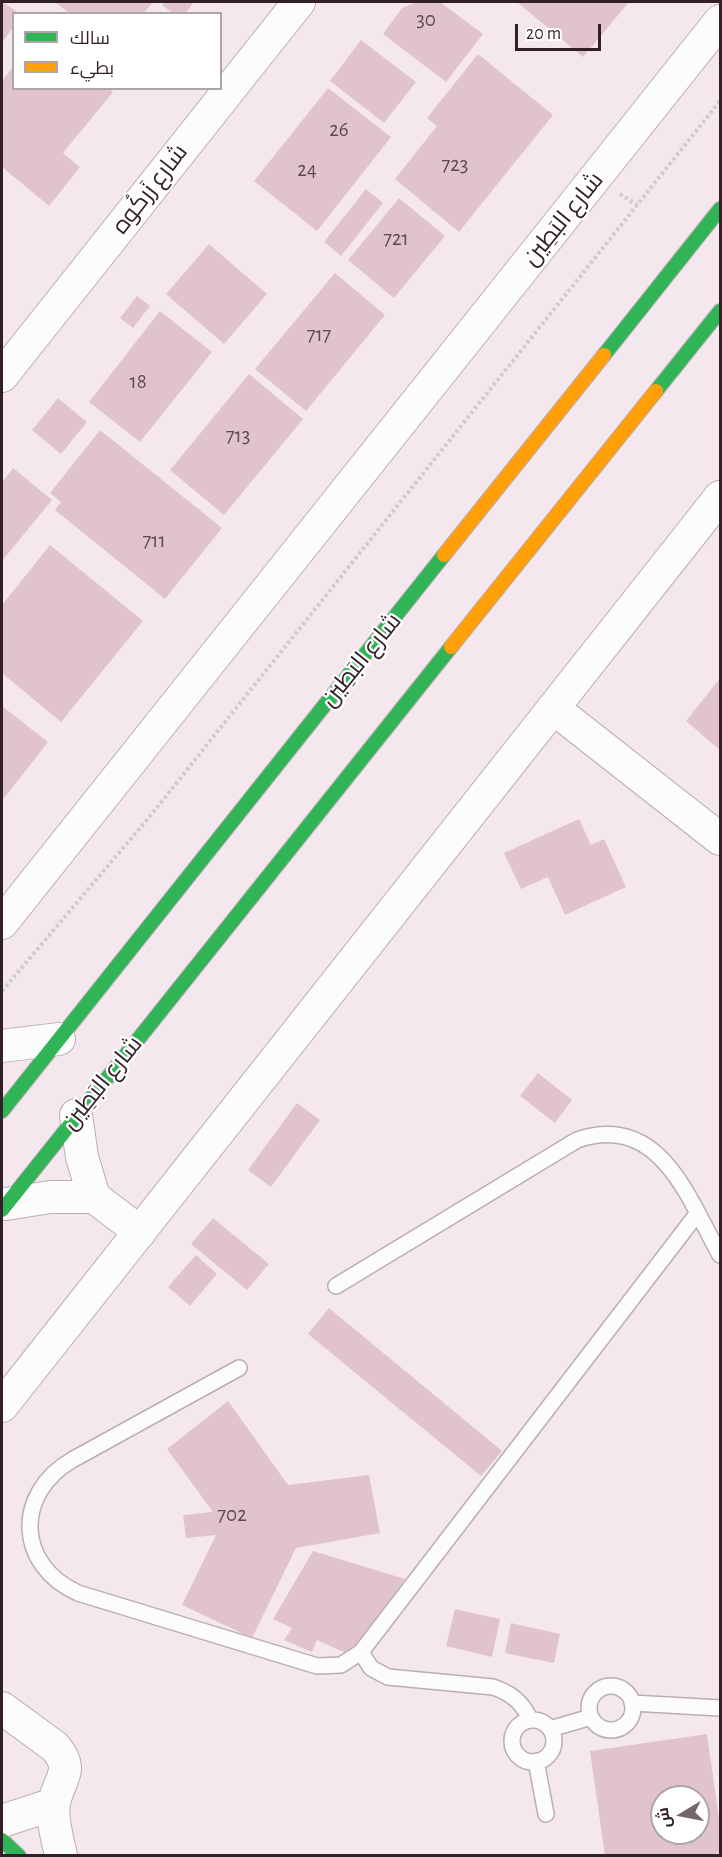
<!DOCTYPE html>
<meta charset="utf-8">
<style>
body{margin:0}
#map{position:relative;width:722px;height:1857px;overflow:hidden;background:#f4e8ee;font-family:"Alegreya Sans",Cairo,sans-serif}
canvas{display:block}
.frame{position:absolute;inset:0;border:3px solid #321f28;pointer-events:none}
.legend{position:absolute;left:12px;top:12px;width:210px;height:78px;box-sizing:border-box;background:#fff;border:2px solid #ada5a9;margin:0;padding:8px 10px;list-style:none;font-size:18px;color:#321f28}
.legend li{display:flex;align-items:center;gap:12px;height:30px}
.legend b{width:30px;border:2px solid #ada5a9}
.north{position:absolute;left:650px;top:1785px;width:60px;height:60px;box-sizing:border-box;background:#fff;border:2px solid #ada5a9;border-radius:50%;rotate:260deg;font-size:16px;font-weight:700;line-height:24px;text-align:center;color:#321f28}
.north::after{content:'';display:block;margin:auto;width:21px;height:27px;background:#76656d;clip-path:polygon(50% 0,100% 100%,50% 72%,0 100%)}
.scale{position:absolute;left:515px;top:24px;width:86px;height:27px;box-sizing:border-box;border:3px solid #321f28;border-top:0;padding-left:8px;font-size:18px;line-height:21px;white-space:nowrap;color:#321f28;-webkit-text-stroke:4px #fff;paint-order:stroke}
</style>
<div id="map">
<canvas width="722" height="1857"></canvas>
<div class="frame"></div>
<ul class="legend">
<li><b style="height:8px;background:#30b455"></b>سالك</li>
<li><b style="height:8px;background:#ff9f0a"></b>بطيء</li>
</ul>
<div class="north">ش</div>
<div class="scale">20 m</div>
</div>
<script>
const c = document.querySelector('canvas').getContext('2d');
c.lineJoin = 'round';
function fillPath(path, color) {
  c.fillStyle = color;
  c.fill(path, 'evenodd');
}
function trace(path, color, width, dash) {
  c.strokeStyle = color;
  c.lineWidth = width;
  c.lineCap = dash ? 'butt' : 'round';
  c.setLineDash(dash || []);
  c.stroke(path);
}
function write(font, color, halo, rows, align = 'center') {
  c.font = font + ' "Alegreya Sans",Cairo,sans-serif';
  c.lineWidth = 4.5;
  c.setLineDash([]);
  c.textBaseline = 'middle';
  c.strokeStyle = halo;
  c.fillStyle = color;
  for (const [text, x, y, turn = 0] of rows) {
    c.save();
    c.translate(x, y);
    c.rotate((+turn || 0) * Math.PI / 180);
    c.textAlign = isNaN(turn) ? turn : align;
    if (halo) c.strokeText(text, 0, 0);
    c.fillText(text, 0, 0);
    c.restore();
  }
}
const building = new Path2D(`
 M2,2L21,14H14V26L2,43Z
 M55,2H153L143,14H70Z
 M165,2H194L185,14H174L162,5Z
 M417,2H440L483,34L446,82L383,34L402,8Z
 M517,2H629L583,57Z
 M361,40L416,82L384,123L330,81Z
 M478,54L553,115L459,232L395,179L437,126L427,118Z
 M14,66V88H109L113,92L63,153L80,167L49,206L2,167V81Z
 M328,88L391,137L317,231L254,181Z
 M366,189L383,203L341,256L324,242Z
 M399,198L445,236L394,298L348,260Z
 M209,244L267,294L224,344L166,294Z
 M335,273L385,315L306,411L255,369Z
 M137,296L150,306L133,328L120,318Z
 M160,311L212,352L140,442L89,402Z
 M249,374L303,419L224,515L170,470Z
 M58,398L87,422L61,454L32,430Z
 M100,430L222,528L165,599L55,510L61,502L50,493Z
 M13,468L52,500L2,561V482Z
 M50,545L143,621L61,722L2,673V605Z
 M720,678V750L686,721Z
 M2,706L48,742L2,801Z
 M579,819L591,845L604,839L626,887L565,915L548,877L521,889L504,853Z
 M538,1073L572,1100L555,1123L520,1096Z
 M297,1103L320,1120L271,1187L248,1170Z
 M213,1218L269,1264L247,1290L191,1244Z
 M196,1255L217,1274L190,1306L168,1287Z
 M329,1308L502,1451L481,1476L308,1334Z
 M228,1401L288,1485L369,1475L380,1533L296,1548L252,1638L182,1605L216,1535L186,1538L183,1515L213,1512L167,1449Z
 M313,1551L405,1579L350,1655L317,1640L312,1652L284,1640L292,1628L273,1619Z
 M455,1609L500,1619L492,1657L446,1646Z
 M511,1623L560,1634L554,1663L505,1653Z
 M707,1734L720,1825V1853L700,1856H605L590,1751ZM662,1797H698V1833H662Z`);
const path = new Path2D(`
 M620,194L637,205
 M2,991L151,815L720,101`);
const lane = new Path2D(`
 M336,1286L577,1140C660,1112 688,1198 720,1255
 M239,1368L72,1460C14,1494 16,1565 78,1593L317,1666L341,1665L361,1652L697,1214
 M361,1652L371,1668L388,1677L493,1687C511,1693 522,1702 530,1719
 M589 1708a22 22 0 1 1 44 0a22 22 0 1 1-44 0Z
 M632,1703L720,1708
 M512 1741a21 21 0 1 1 42 0a21 21 0 1 1-42 0Z
 M550,1729L591,1717
 M536,1761L546,1814`);
const street = new Path2D(`
 M2,376L299,2
 M553,708L720,839
 M2,923L720,21
 M2,1046L59,1039
 M76,1115L82,1157L94,1197
 M6,1204L50,1197H94L140,1232
 M2,1406L720,497
 M2,1708L55,1747C76,1771 58,1779 54,1804C51,1819 58,1840 61,1856
 M2,1821L54,1804`);
const fast = new Path2D(`
 M604,355L720,209
 M656,391L720,311
 M2,1111L444,555
 M2,1210L451,647
 M2,1840L19,1856`);
const slow = new Path2D(`
 M444,555L604,355
 M451,647L656,391`);
const numberNames = [
 ["30",426,20],
 ["26",339,130],
 ["723",455,165],
 ["24",307,170],
 ["721",396,239],
 ["717",319,335],
 ["18",138,382],
 ["713",238,436],
 ["711",154,541],
 ["702",232,1515]
];
const streetNames = [
 ["شارع زَركُوه",150,189,-52],
 ["شارع البَطِين",563,219,-51],
 ["شارع البَطِين",361,660,-51],
 ["شارع البَطِين",102,1083,-51]
];
fillPath(building, '#e1c4cb');
trace(lane, '#bbadb4', 18);
trace(street, '#bbadb4', 34);
trace(fast, '#bbadb4', 16);
trace(slow, '#bbadb4', 16);
trace(path, '#cfcacd', 4, [3, 3]);
trace(lane, '#fdfcfc', 15);
trace(street, '#fdfcfc', 32);
trace(fast, '#30b455', 14);
trace(slow, '#ff9f0a', 14);
write('21px', '#5e4851', null, numberNames);
write('24px', '#321f28', '#fff', streetNames);
</script>
